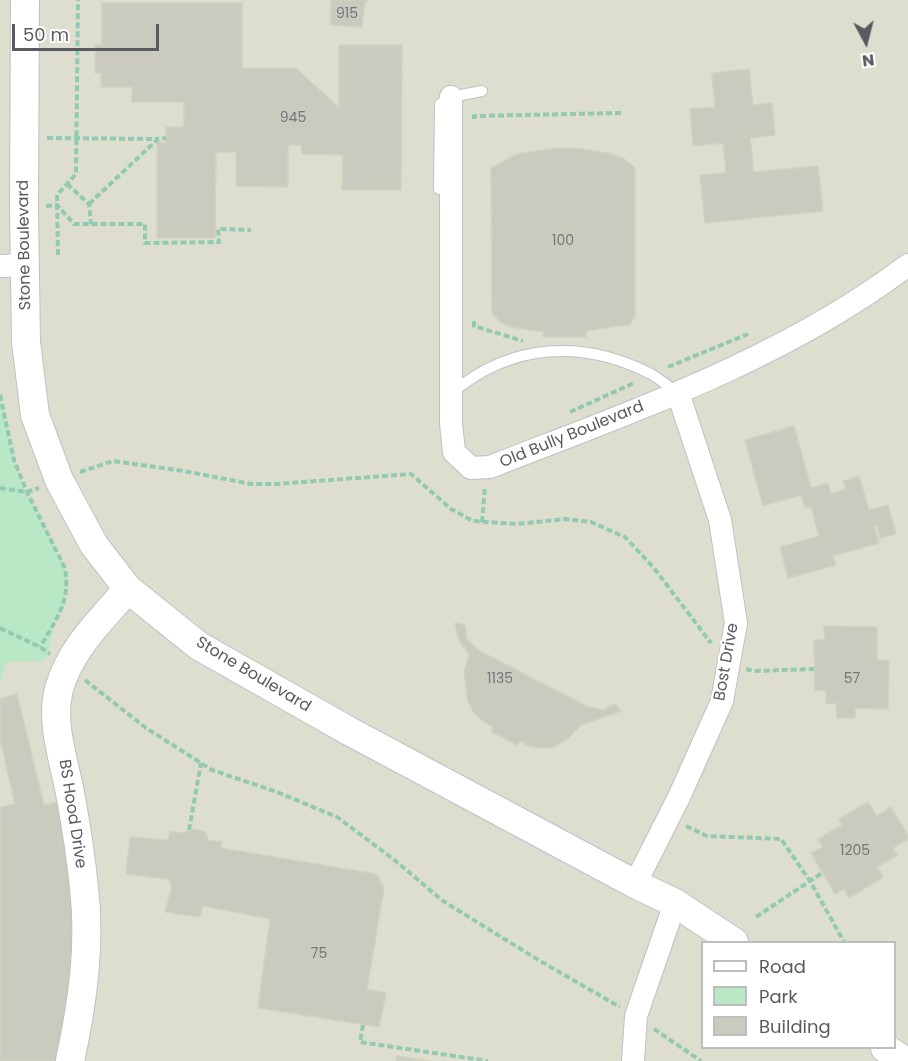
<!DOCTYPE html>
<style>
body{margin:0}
#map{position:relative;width:908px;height:1061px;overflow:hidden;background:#ecede0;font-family:Poppins,sans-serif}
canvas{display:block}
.legend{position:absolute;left:701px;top:941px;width:195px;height:108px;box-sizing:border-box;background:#fff;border:2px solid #bdbdc0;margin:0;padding:8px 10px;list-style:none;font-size:18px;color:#595a62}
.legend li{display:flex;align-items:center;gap:12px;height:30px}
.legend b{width:30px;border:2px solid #bdbdc0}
.north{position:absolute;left:836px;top:12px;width:60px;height:60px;-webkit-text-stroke:4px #fff;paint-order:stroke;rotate:173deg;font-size:16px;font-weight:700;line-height:24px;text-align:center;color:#595a62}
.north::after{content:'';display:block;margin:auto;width:21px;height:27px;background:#595a62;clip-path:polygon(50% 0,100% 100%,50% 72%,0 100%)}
.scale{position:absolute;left:12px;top:24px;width:147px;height:27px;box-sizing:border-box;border:3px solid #595a62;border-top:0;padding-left:8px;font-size:18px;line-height:21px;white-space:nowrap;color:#595a62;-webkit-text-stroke:4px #fff;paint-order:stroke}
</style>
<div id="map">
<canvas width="908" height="1061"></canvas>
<ul class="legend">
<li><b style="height:8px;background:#fff"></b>Road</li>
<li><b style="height:16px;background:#b9e8c7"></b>Park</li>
<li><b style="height:16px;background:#cbcabf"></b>Building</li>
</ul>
<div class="north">N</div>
<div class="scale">50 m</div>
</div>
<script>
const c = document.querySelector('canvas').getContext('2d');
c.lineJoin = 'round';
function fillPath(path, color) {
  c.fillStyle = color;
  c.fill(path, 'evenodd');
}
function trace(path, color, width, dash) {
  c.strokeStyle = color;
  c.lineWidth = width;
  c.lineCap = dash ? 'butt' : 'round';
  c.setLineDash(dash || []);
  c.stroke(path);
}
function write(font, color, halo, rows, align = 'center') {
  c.font = font + ' Poppins,sans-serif';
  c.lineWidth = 4.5;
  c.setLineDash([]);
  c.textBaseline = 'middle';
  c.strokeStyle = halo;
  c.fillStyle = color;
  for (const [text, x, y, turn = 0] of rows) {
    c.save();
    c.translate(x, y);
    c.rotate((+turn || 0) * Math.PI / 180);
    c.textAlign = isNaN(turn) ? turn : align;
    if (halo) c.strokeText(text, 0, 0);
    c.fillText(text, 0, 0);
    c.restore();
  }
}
const education = new Path2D(`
 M0,0H908V1061H0ZM702,942H894V1048H702Z`);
const green = new Path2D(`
 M0,395L14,461L27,492L65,568L68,582L65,602L55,622L48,653L44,661H7L0,685Z`);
const building = new Path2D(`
 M331,0H368V2H365L362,27L330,25Z
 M102,3H242V68H296L339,108V45H402L401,190H342L343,155L302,154L301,145H288V187L236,186V152H216L215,238H157V142L166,143V127H184V102H132V87H101V73H95V45H102Z
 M749,69L753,105L772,103L775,135L750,138L754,172L818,166L823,211L705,223L700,175L726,173L723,143L693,146L690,109L715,107L712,73Z
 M556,148H575L608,153L623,158L635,168V317L630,324L586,331V337H543L544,332L511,327L500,322L492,313L491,168L517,154Z
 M794,426L811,488L828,483L831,494L846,489L843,481L859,476L869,510L888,505L896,534L880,538L877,525L874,526L879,543L833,556L836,565L788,578L780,547L819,536L811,507L805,508L801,495L763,506L745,440Z
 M455,623L465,625L467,639L478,650L588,707L603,710L615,704L621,711L581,725L567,739L554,747L542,748L529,746L520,741L517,745L492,732L493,727L484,722L474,713L468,702L464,671L469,655L458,638Z
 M824,626L877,627V660H889L888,709L855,708V718H837L836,703L826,704V690L815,691L814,640H825Z
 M17,694L44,805L60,802L71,891L73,932L72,967L61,1061H0V807L15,804L0,739V699Z
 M868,802L877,816L891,807L908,835V839L893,848L897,855L877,867L883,877L849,898L844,889L835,894L811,853L823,847L818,839L842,825L839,819Z
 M194,829L205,832L209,841H222L221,848L376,874L384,887L367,989L386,993L379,1027L258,1008L270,919L203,906L200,917L165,912L172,887L168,879L126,874L130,837L168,840L170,831L184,833Z
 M397,1056L431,1061H396Z`);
const path = new Path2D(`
 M474,119V116L621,113
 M47,138L158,139
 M67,184L89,204L91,224
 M89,204L158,139L166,138
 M46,206L57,205L74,224H145V243L219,242L218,229L251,230
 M58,255L57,195L76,174L78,0
 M474,321V326L523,341
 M668,367L748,334
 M0,395L14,460L27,492L65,568C71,601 56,620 40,647
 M570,412L634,383
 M80,472L113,461L184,471L251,484H276L411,474L451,509L473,521L517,524L566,519L591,522L625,537L654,568L711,643
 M0,488L27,492L39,488
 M482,522L485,487
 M0,628L40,647L50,654
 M746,669L754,671L814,669
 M85,680L146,728L212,770L277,792L337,817L392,858L443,901L540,961L620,1007
 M686,826L707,836L781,839L810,881L844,942
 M189,830L201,763
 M756,917L822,873
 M363,1025L360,1042L488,1061
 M654,1029L701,1061`);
const service = new Path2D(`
 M439,189L440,104L451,97L482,91
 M453,392C512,343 583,339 651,374C660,379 669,387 678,393`);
const minor = new Path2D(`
 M451,97V423L454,452L471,468L490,467C633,411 784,359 908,265
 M0,266L25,265
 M635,884L679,797L722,701L736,623L720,520L678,393
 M633,1061L636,1016L675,903`);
const tertiary = new Path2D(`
 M25,0L24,208L26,342L35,415L59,480L94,545L128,589L199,646L349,731L635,884L675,903L734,942
 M885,1048L905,1061
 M70,1061C82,1005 91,946 84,888C81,857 76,825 70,793C64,761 50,722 59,689C70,649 101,620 128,589`);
const numberNames = [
 ["915",347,14],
 ["945",293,118],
 ["100",563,241],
 ["1135",500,679],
 ["57",852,679],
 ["1205",855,851],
 ["75",319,954]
];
const streetNames = [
 ["Stone Boulevard",25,245,-91],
 ["Old Bully Boulevard",572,435,-22],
 ["Bost Drive",727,662,-80],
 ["Stone Boulevard",253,675,31],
 ["BS Hood Drive",72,814,81]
];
fillPath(education, '#dddece');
fillPath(green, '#b9e8c7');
fillPath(building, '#cbcabf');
trace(building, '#d2d2be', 1.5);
trace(service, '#bfc0c8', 12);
trace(minor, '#bfc0c8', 24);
trace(tertiary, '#bfc0c8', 30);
trace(path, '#92c9b1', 4, [6, 3]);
trace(service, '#fff', 10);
trace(minor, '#fff', 22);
trace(tertiary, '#fff', 28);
write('14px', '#767679', null, numberNames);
write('16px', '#595a62', '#fff', streetNames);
</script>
